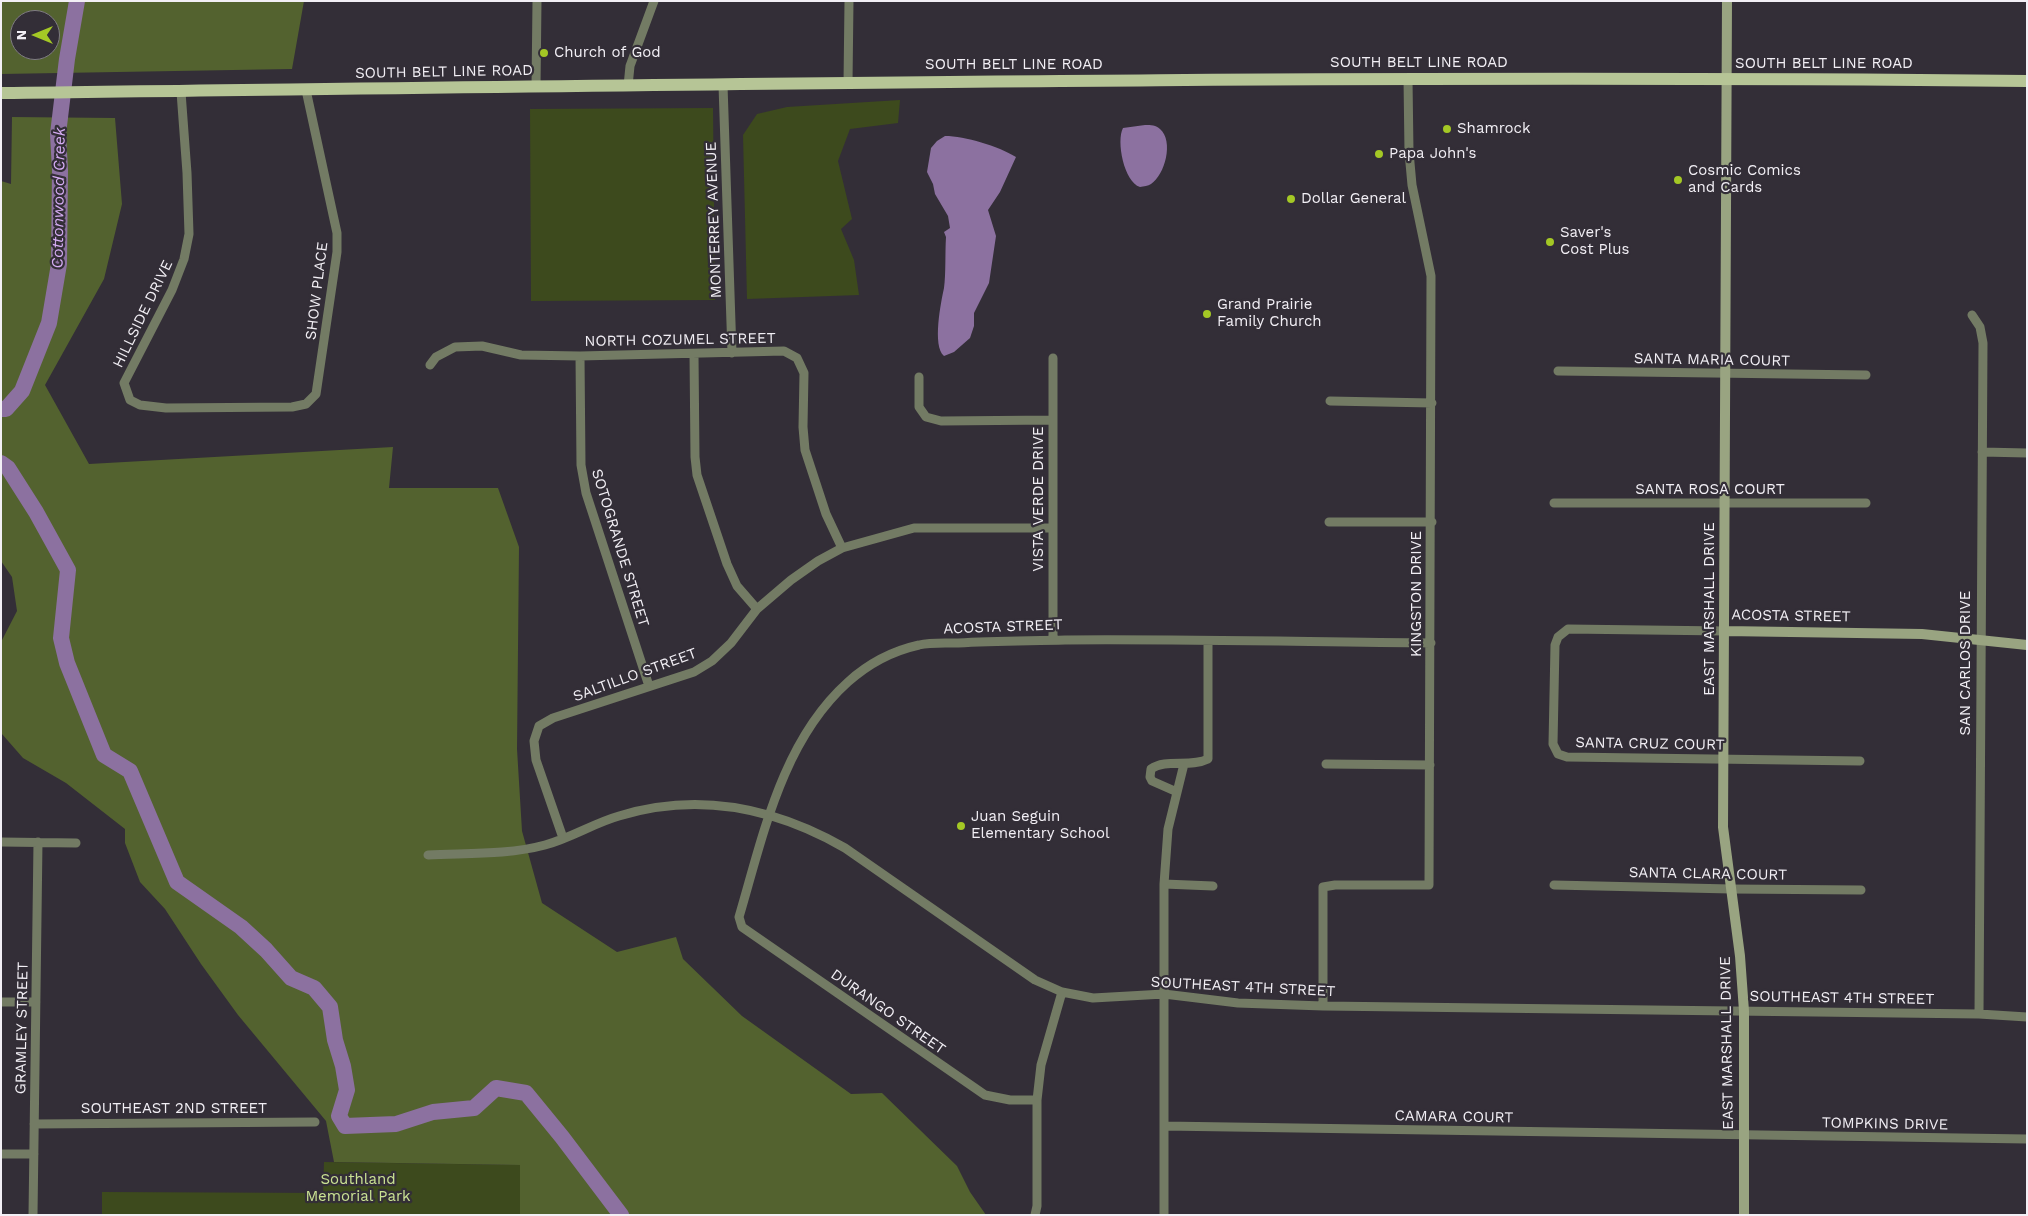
<!DOCTYPE html>
<style>
body{margin:0}
#map{position:relative;width:2028px;height:1216px;overflow:hidden;background:#332e37;font-family:"Work Sans",sans-serif}
canvas{display:block}
.frame{position:absolute;inset:0;border:2px solid #f2eff5;pointer-events:none}
.north{position:absolute;left:10px;top:10px;width:50px;height:50px;box-sizing:border-box;background:#332e37;border:1px solid #7f7b83;border-radius:50%;rotate:270deg;font-size:14px;font-weight:700;line-height:20px;text-align:center;color:#f2eff5}
.north::after{content:'';display:block;margin:auto;width:18px;height:22px;background:#a4c825;clip-path:polygon(50% 0,100% 100%,50% 72%,0 100%)}
</style>
<div id="map">
<canvas width="2028" height="1216"></canvas>
<div class="frame"></div>
<div class="north">N</div>
</div>
<script>
const c = document.querySelector('canvas').getContext('2d');
c.lineJoin = 'round';
function fillPath(path, color) {
  c.fillStyle = color;
  c.fill(path, 'evenodd');
}
function trace(path, color, width, dash) {
  c.strokeStyle = color;
  c.lineWidth = width;
  c.lineCap = dash ? 'butt' : 'round';
  c.setLineDash(dash || []);
  c.stroke(path);
}
function write(font, color, halo, rows, align = 'center') {
  c.font = font + ' "Work Sans",sans-serif';
  c.lineWidth = 4.5;
  c.setLineDash([]);
  c.textBaseline = 'middle';
  c.strokeStyle = halo;
  c.fillStyle = color;
  for (const [text, x, y, turn = 0] of rows) {
    c.save();
    c.translate(x, y);
    c.rotate((+turn || 0) * Math.PI / 180);
    c.textAlign = isNaN(turn) ? turn : align;
    if (halo) c.strokeText(text, 0, 0);
    c.fillText(text, 0, 0);
    c.restore();
  }
}
const green = new Path2D(`
 M900,100L898,123L850,129L838,161L852,219L841,229L854,260L859,295L747,299L743,135L757,114L787,107Z
 M713,108L715,300L531,301L530,109Z
 M324,1162L520,1165V1215H102V1192L323,1193Z`);
const forest = new Path2D(`
 M1,1H304L292,69L1,74ZM20,20H50V50H20Z
 M12,117L115,118L122,204L104,279L45,385L89,464L393,447L389,488H498L519,547L517,749L522,831L542,903L617,952L676,937L683,959L742,1016L851,1094L882,1093L957,1166L970,1192L986,1215H520V1165L334,1162L326,1121L238,1015L201,964L165,909L140,882L125,843V829L66,783L23,758L2,734L1,642L17,611L12,577L1,561V181L11,184Z`);
const water = new Path2D(`
 M1145,125C1151,125 1156,125 1160,129C1174,141 1165,175 1151,184C1148,186 1144,186 1140,187C1124,182 1116,141 1123,128Z
 M945,136C965,136 998,146 1016,157L1000,192L988,210L996,236L989,283L974,313V326L970,338L954,352L944,356C932,346 941,302 944,288C946,274 945,252 946,237L944,232L950,228L948,216L935,194L933,184L927,172L931,148L937,141Z`);
const river = new Path2D(`
 M1,409H6L22,391L49,323L59,264L60,170L58,134L67,59L77,1
 M1,463L8,468L36,512L68,570L61,638L67,663L104,755L130,771L177,882L241,927L266,950L291,978L314,988L330,1007L335,1040L343,1066L347,1090L339,1116L345,1126L396,1124L433,1112L474,1108L496,1088L526,1093L562,1137L621,1215`);
const street = new Path2D(`
 M848,83L849,1
 M723,85L732,353
 M628,86L630,66L654,1
 M536,87L537,1
 M181,92L187,173L189,234L184,259L172,290L124,383L130,400L140,405L166,408L292,407L306,404L316,394L337,252V233L306,90
 M1972,315L1980,327L1983,343L1979,1014
 M694,354L695,457L697,475L727,564L737,586L757,609
 M580,356L581,465L586,493L649,686
 M430,365L436,357L455,347L482,346L521,355L580,356L784,351L797,358L804,373L803,427L805,450L826,514L842,548
 M1558,371L1866,375
 M919,377V407L926,417L941,421L1053,420
 M1330,401L1432,403
 M1982,452L2027,453
 M1554,503H1866
 M1329,522H1432
 M1725,631L1568,629L1558,637L1555,645L1553,744L1558,754L1567,757L1860,761
 M1053,640V358
 M1326,764L1430,765
 M1177,792L1152,781L1150,777L1151,769C1166,758 1190,768 1208,759V641
 M563,838L536,760L534,741L539,726L553,718L694,672L712,661L731,643L757,609L791,580L818,561L842,548L914,528H1053
 M1,842L76,843
 M428,855C467,853 508,855 545,845C571,838 594,823 619,816C698,792 775,808 845,848L1035,980L1062,992L1093,998L1164,994L1238,1003L1323,1006L1979,1014L2027,1017
 M1164,884L1213,886
 M1554,885L1731,889L1861,890
 M1,1002H36
 M1323,1006V887L1335,885H1429L1431,276L1412,185L1409,152L1408,79
 M1037,1100H1010L985,1095L742,927L739,917C763,836 782,741 848,682C868,664 892,651 919,645C931,642 945,643 958,643C994,641 1030,641 1065,640C1187,639 1309,642 1431,643
 M34,1124L315,1122
 M1164,1126L2027,1139
 M1,1154H34
 M33,1215L38,842
 M1035,1215L1037,1206V1100L1041,1065L1062,992
 M1164,1215V884L1168,829L1184,764`);
const secondary = new Path2D(`
 M1727,1L1723,827L1740,956L1744,1011V1215
 M1725,631L1922,634L2027,645`);
const primary = new Path2D(`
 M1,93C676,85 1352,74 2027,81`);
const markers = [
 [544,53,5,"#a4c825"],
 [1447,129,5,"#a4c825"],
 [1379,154,5,"#a4c825"],
 [1678,180,5,"#a4c825"],
 [1291,199,5,"#a4c825"],
 [1550,242,5,"#a4c825"],
 [1207,314,5,"#a4c825"],
 [961,826,5,"#a4c825"]
];
const poiNames = [
 ["Church of God",554,53],
 ["Shamrock",1457,129],
 ["Papa John's",1389,154],
 ["Cosmic Comics",1688,171],
 ["and Cards",1688,188],
 ["Dollar General",1301,199],
 ["Saver's",1560,233],
 ["Cost Plus",1560,250],
 ["Grand Prairie",1217,305],
 ["Family Church",1217,322],
 ["Juan Seguin",971,817],
 ["Elementary School",971,834]
];
const streetNames = [
 ["SOUTH BELT LINE ROAD",1419,63],
 ["SOUTH BELT LINE ROAD",1824,64],
 ["SOUTH BELT LINE ROAD",1014,65],
 ["SOUTH BELT LINE ROAD",444,72,-1],
 ["MONTERREY AVENUE",714,220,-92],
 ["SHOW PLACE",317,291,-83],
 ["HILLSIDE DRIVE",143,314,-64],
 ["NORTH COZUMEL STREET",680,340,-1],
 ["SANTA MARIA COURT",1712,360,1],
 ["SANTA ROSA COURT",1710,490],
 ["VISTA VERDE DRIVE",1039,499,-90],
 ["SOTOGRANDE STREET",620,548,73],
 ["KINGSTON DRIVE",1417,594,-90],
 ["EAST MARSHALL DRIVE",1710,609,-90],
 ["ACOSTA STREET",1791,616,1],
 ["ACOSTA STREET",1003,627,-2],
 ["SAN CARLOS DRIVE",1966,663,-90],
 ["SALTILLO STREET",635,675,-20],
 ["SANTA CRUZ COURT",1650,744,1],
 ["SANTA CLARA COURT",1708,874,1],
 ["SOUTHEAST 4TH STREET",1243,987,3],
 ["SOUTHEAST 4TH STREET",1842,998,1],
 ["DURANGO STREET",888,1012,35],
 ["GRAMLEY STREET",22,1028,-89],
 ["EAST MARSHALL DRIVE",1727,1043,-91],
 ["SOUTHEAST 2ND STREET",174,1109],
 ["CAMARA COURT",1454,1117,1],
 ["TOMPKINS DRIVE",1885,1124,1]
];
const parkNames = [
 ["Southland",358,1180],
 ["Memorial Park",358,1197]
];
const waterNames = [
 ["Cottonwood Creek",59,198,-89]
];
fillPath(green, '#3d4a1d');
fillPath(forest, '#53622f');
fillPath(water, '#8c71a0');
trace(river, '#8c71a0', 16);
trace(street, '#737b64', 9);
trace(secondary, '#99a481', 10);
trace(primary, '#b6c596', 12);
for (const [x, y, r, color] of markers) {
  const dot = new Path2D();
  dot.arc(x, y, r, 0, 2 * Math.PI);
  c.fillStyle = color;
  c.fill(dot);
  trace(dot, '#332e37', 2);
}
write('15px', '#f2eff5', '#332e37', poiNames, 'left');
write('15px', '#f2eff5', '#332e37', streetNames);
write('15px', '#cae293', '#332e37', parkNames);
write('italic 16px', '#d6adf4', '#332e37', waterNames);
</script>
